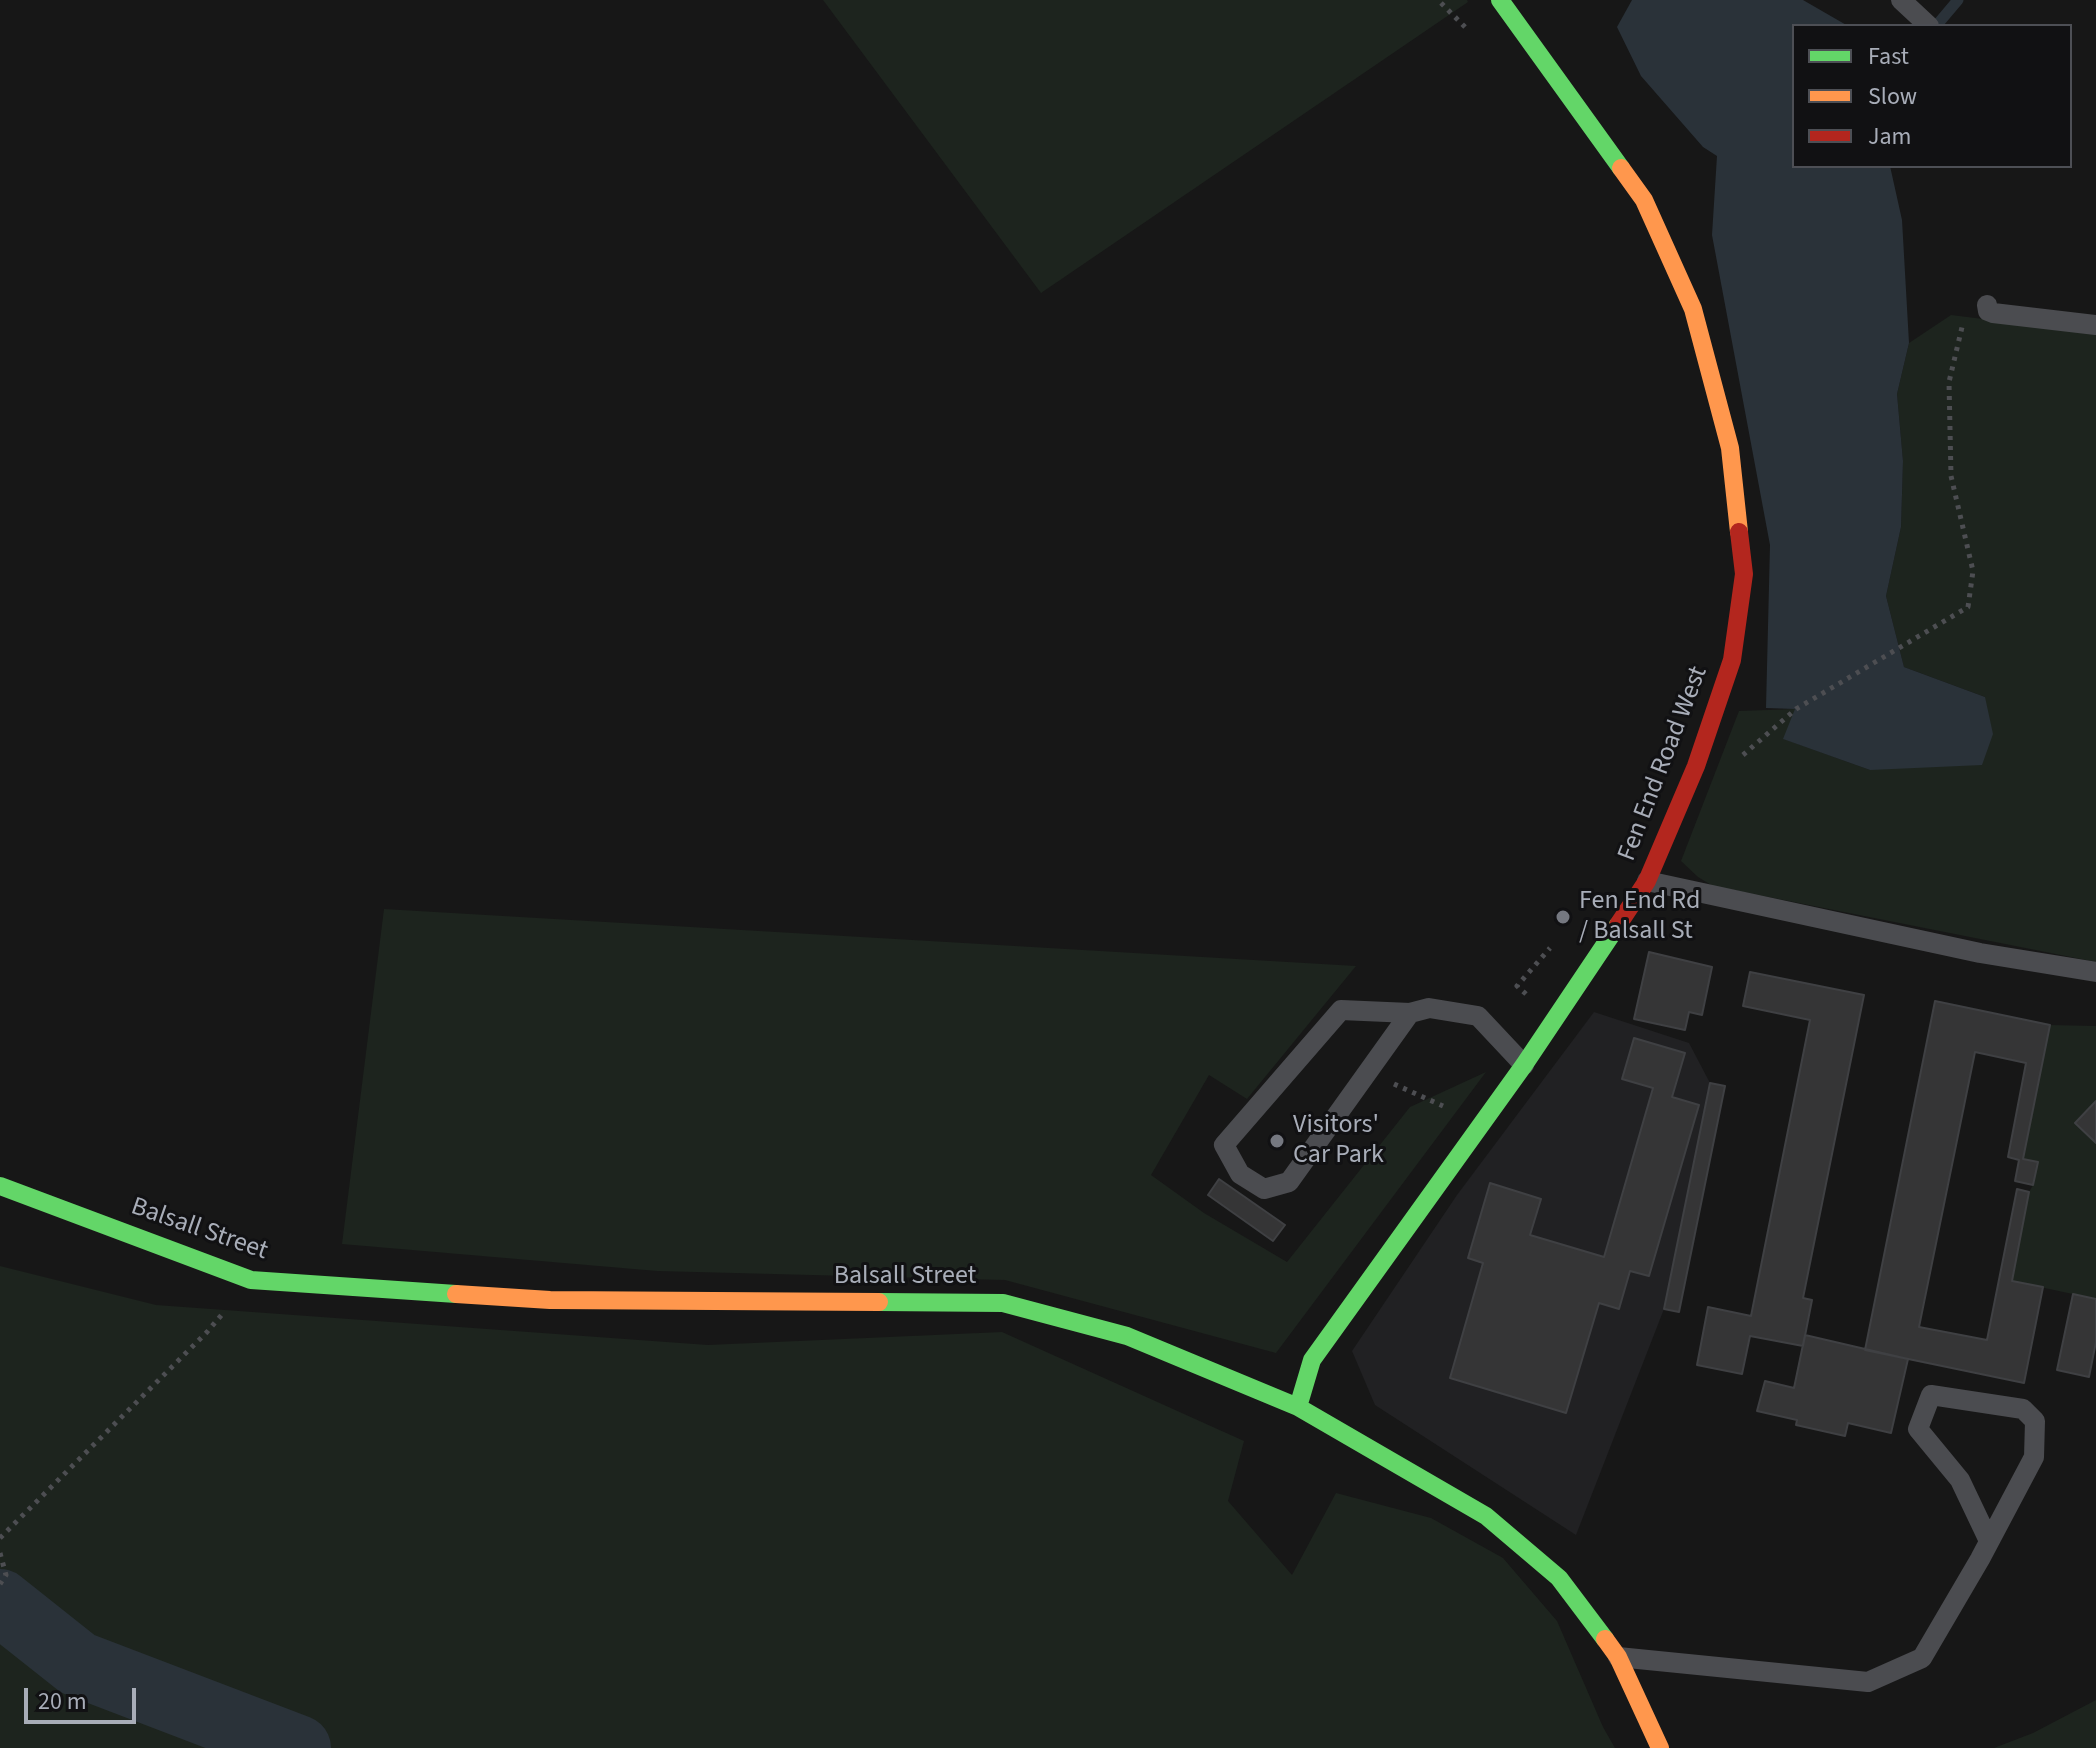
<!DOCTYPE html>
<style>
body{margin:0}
#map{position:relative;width:2096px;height:1748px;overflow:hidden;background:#171717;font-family:"Source Sans 3",sans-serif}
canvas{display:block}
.legend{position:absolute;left:1792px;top:24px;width:280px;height:144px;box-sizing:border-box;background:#111113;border:2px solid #4d4f55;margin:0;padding:10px 14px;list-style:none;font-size:24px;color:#a8adb8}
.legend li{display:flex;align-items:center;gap:16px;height:40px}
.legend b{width:40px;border:2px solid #4d4f55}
.scale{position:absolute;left:24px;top:1688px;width:112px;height:36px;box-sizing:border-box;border:4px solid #a8adb8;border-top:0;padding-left:10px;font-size:24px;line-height:28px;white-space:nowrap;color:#a8adb8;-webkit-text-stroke:6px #111113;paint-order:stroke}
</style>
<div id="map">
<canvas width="2096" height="1748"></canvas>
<ul class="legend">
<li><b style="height:10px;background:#63d668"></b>Fast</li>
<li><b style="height:10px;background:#ff974d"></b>Slow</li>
<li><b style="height:10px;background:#b3261e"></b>Jam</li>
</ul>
<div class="scale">20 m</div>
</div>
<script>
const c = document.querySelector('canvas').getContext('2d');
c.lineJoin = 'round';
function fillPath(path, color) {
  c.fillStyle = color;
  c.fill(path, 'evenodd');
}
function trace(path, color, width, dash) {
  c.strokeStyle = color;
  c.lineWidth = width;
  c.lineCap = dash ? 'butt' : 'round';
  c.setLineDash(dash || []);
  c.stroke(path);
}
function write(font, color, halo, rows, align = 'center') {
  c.font = font + ' "Source Sans 3",sans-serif';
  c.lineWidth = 6;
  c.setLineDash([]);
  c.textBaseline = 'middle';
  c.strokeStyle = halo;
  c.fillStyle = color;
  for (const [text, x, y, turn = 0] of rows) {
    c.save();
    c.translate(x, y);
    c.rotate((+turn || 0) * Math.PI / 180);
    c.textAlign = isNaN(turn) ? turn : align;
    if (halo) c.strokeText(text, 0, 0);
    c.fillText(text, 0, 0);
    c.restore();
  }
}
const built = new Path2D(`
 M1594,1012L1689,1043L1710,1083L1664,1309L1576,1535L1375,1405L1352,1351L1457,1195Z`);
const green = new Path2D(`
 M823,0H1467L1468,2L1041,293Z
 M1951,315L2096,333V962L1713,886L1698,877L1681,861L1739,711L1796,709L1784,739L1870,770L1985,697L1904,667L1886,596L1901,527L1903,461L1897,394L1909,343Z
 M384,909L1356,966L1247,1099L1209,1075L1151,1175L1204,1213L1287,1262L1410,1107L1486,1072L1276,1353L1005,1280L657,1271L342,1244Z
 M2050,1025L2096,1026V1299L2012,1281L2029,1192L2033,1185L2023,1159Z
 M0,1266L156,1305L708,1345L1002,1332L1244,1441L1228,1501L1292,1575L1336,1493L1431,1518L1503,1558L1557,1621L1603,1727L1615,1748H0Z
 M2096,1700V1748H1994L2033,1733Z`);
const water = new Path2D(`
 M1632,0H1803L1848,26H1794V166H1890L1902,220L1909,343L1897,394L1903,461L1901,527L1886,596L1904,667L1985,697L1993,734L1982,765L1870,770L1783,739L1795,709L1766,708L1770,545L1712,235L1717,156L1703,147L1641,76L1617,27Z`);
const stream = new Path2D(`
 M1936,26L1958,0`);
const river = new Path2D(`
 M0,1602L78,1664L298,1748`);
const building = new Path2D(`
 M1649,952L1712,967L1702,1015L1689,1012L1685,1030L1634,1019Z
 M1750,972L1864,995L1803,1298L1812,1300L1803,1346L1750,1336L1742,1374L1697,1365L1708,1307L1751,1316L1810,1020L1743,1006Z
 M1935,1001L2050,1025L2023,1159L2038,1162L2033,1185L2015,1181L2019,1160L2008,1157L2026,1063L1975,1052L1919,1327L1987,1340L2017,1189L2029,1192L2012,1281L2043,1287L2024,1383L1865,1350Z
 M1634,1038L1685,1053L1672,1097L1699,1105L1649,1276L1630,1271L1619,1309L1599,1303L1566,1413L1450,1378L1483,1263L1468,1258L1490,1183L1541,1199L1530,1235L1604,1257L1653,1088L1622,1079Z
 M1710,1083L1725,1086L1679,1312L1664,1309Z
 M2096,1101V1143L2075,1123Z
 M1219,1179L1285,1225L1273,1241L1208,1195Z
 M2073,1294L2096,1299V1342L2089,1377L2057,1370Z
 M1805,1335L1908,1359L1891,1433L1848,1423L1845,1436L1796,1425L1797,1420L1757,1411L1765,1381L1794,1388Z`);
const path = new Path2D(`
 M1441,3L1469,31
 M1743,755L1796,709L1968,607L1973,571L1951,476L1949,382L1963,323
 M1526,994L1517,986L1550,948
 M1394,1084L1443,1106
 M0,1538L207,1332L224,1312
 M0,1553L6,1575L0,1584`);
const lane = new Path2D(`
 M1901,0L1929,26
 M1987,305L1988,311L1993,313L2096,325
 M1647,881L1980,953L2096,972
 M1410,1013L1289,1182L1264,1189L1240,1174L1224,1145L1341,1010L1410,1013L1429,1008L1478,1016L1524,1065
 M1618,1657L1868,1682L1922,1658L1980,1559L2034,1457L2035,1421L2023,1409L1931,1395L1918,1429L1960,1480L1989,1541`);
const fast = new Path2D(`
 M1500,0L1621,168
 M0,1186L251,1280L456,1294
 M879,1302L1003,1303L1127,1336L1298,1407L1486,1516L1559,1578L1605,1639
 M1298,1407L1312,1360L1524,1065L1618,925`);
const slow = new Path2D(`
 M1621,168L1644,200L1693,309L1730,448L1739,532
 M456,1294L550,1300L879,1302
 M1605,1639L1618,1657L1660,1748`);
const jam = new Path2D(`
 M1618,925L1647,881L1696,766L1732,660L1744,574L1739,532`);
const markers = [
 [1563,917,8,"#757880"],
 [1277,1141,8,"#757880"]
];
const streetNames = [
 ["Fen End Road West",1664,764,-69],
 ["Balsall Street",199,1230,19],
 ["Balsall Street",905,1277]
];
const poiNames = [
 ["Fen End Rd",1579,902],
 ["/ Balsall St",1579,932],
 ["Visitors'",1293,1126],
 ["Car Park",1293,1156]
];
fillPath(built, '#212123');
fillPath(green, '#1d241e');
fillPath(water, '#2a3239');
trace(stream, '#2a3239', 11);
trace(river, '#2a3239', 66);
fillPath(building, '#353536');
trace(building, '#3f4043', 2);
trace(path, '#4d4e52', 5, [4, 6]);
trace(lane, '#4b4c50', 20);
trace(fast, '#63d668', 18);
trace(slow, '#ff974d', 18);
trace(jam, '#b3261e', 18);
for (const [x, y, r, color] of markers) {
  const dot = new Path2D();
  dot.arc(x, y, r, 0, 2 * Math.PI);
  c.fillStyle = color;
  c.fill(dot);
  trace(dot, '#111113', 3);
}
write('26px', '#a8adb8', '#111113', streetNames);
write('26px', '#a8adb8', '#111113', poiNames, 'left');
</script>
